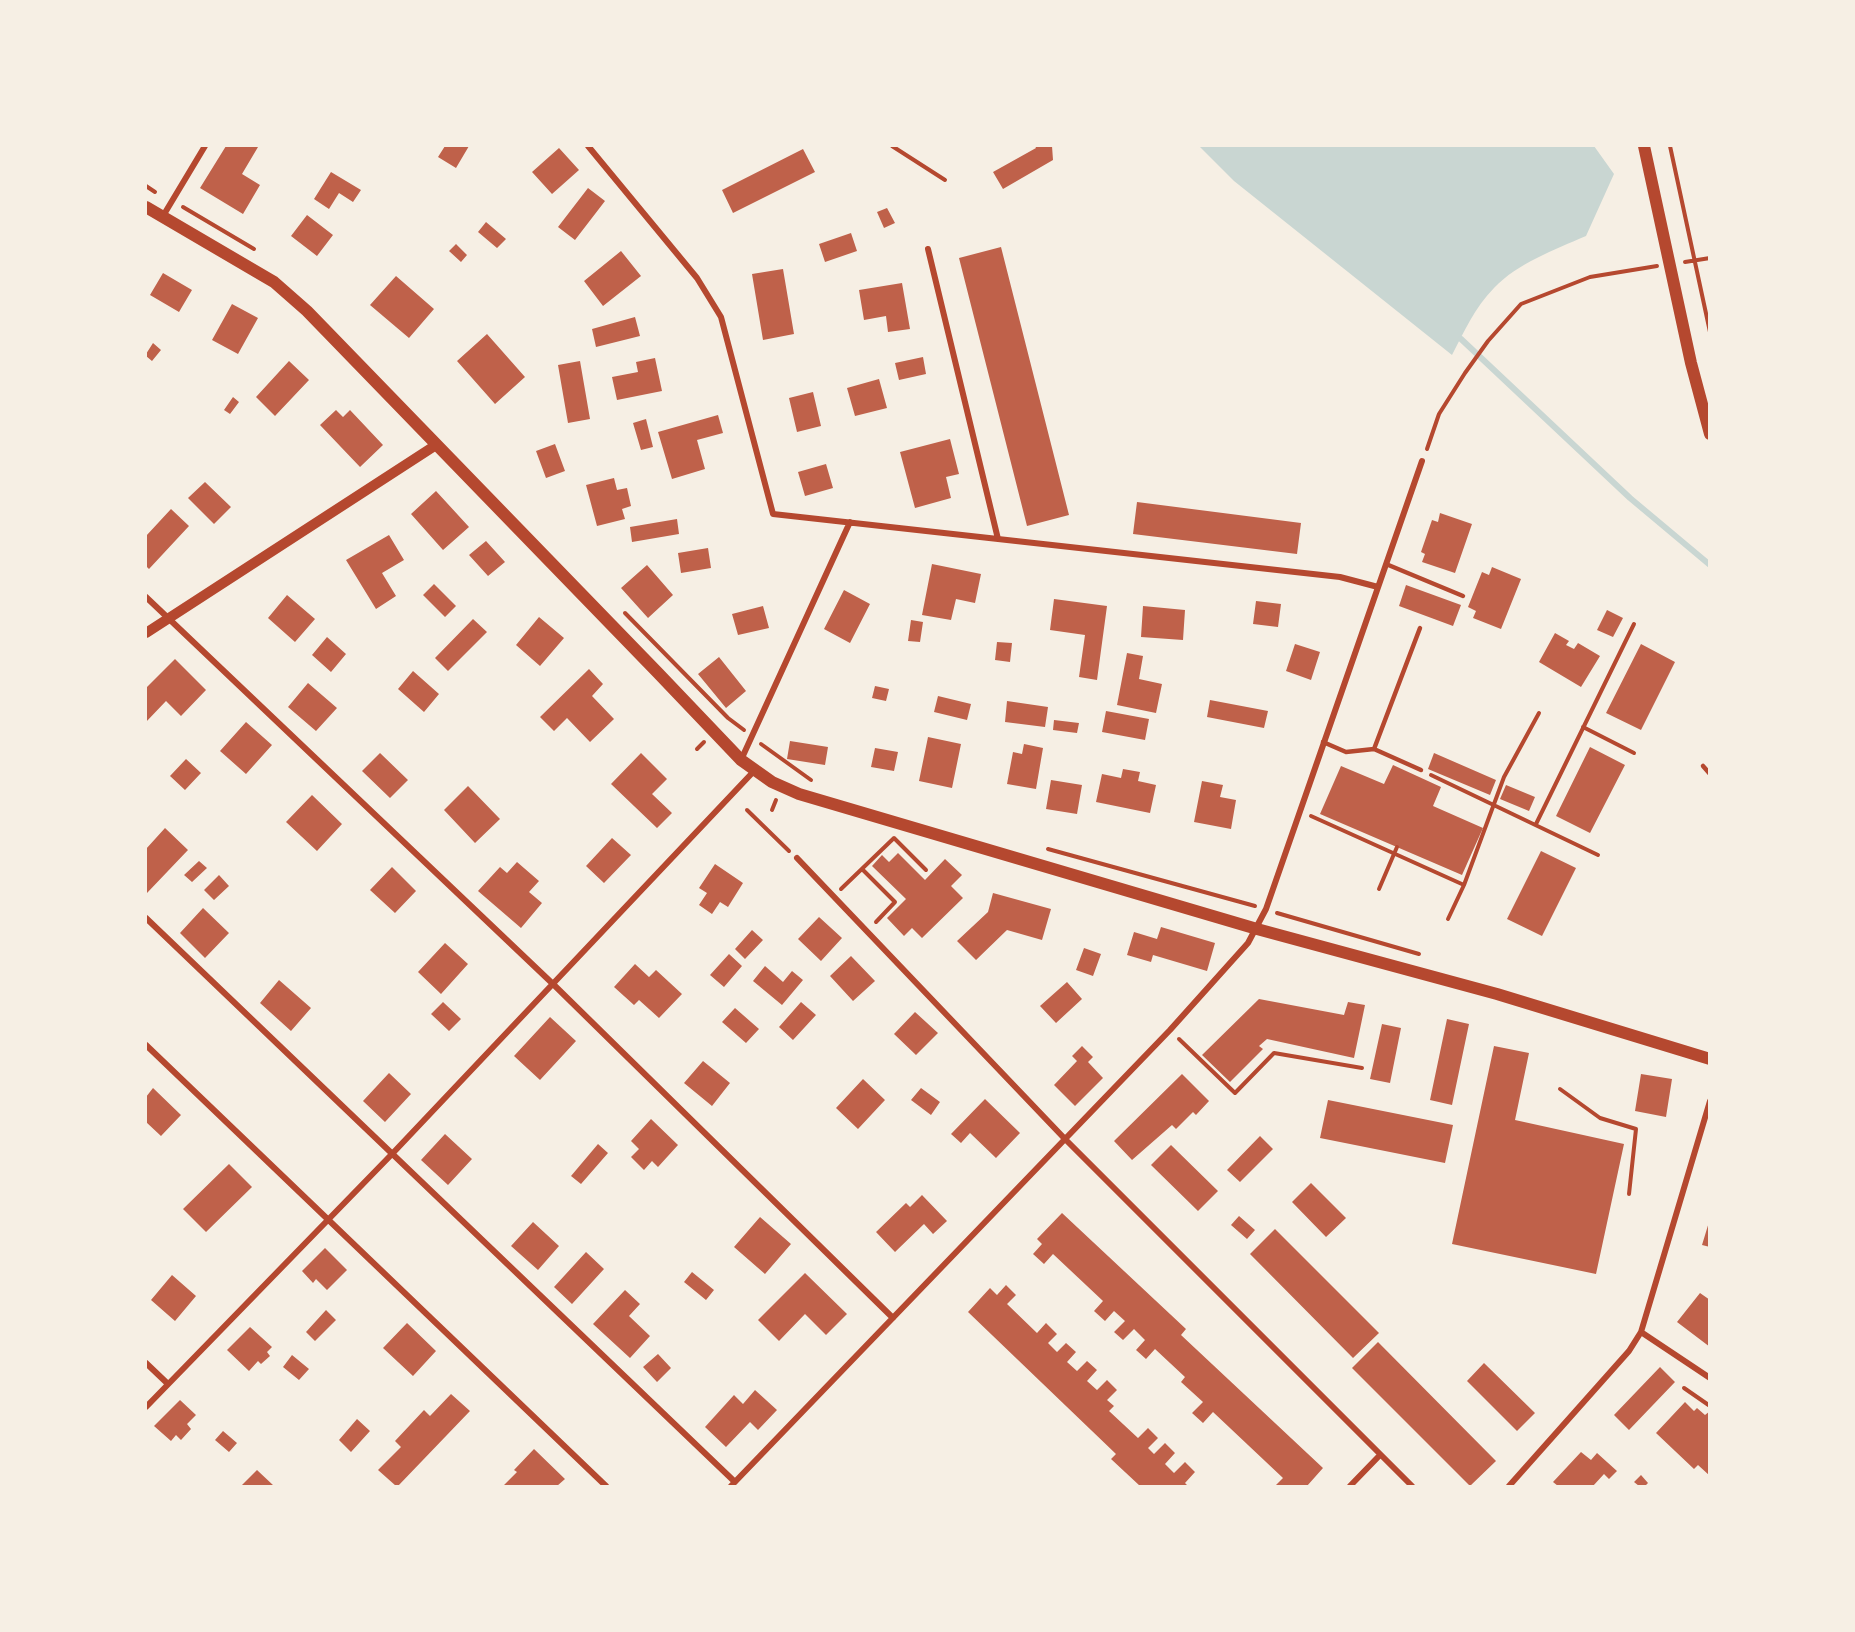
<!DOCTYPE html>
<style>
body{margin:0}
#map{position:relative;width:1855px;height:1632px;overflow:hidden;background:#f6efe4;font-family:Roboto,sans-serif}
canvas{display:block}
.frame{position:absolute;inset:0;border:147px solid #f6efe4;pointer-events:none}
</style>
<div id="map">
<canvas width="1855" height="1632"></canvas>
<div class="frame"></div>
</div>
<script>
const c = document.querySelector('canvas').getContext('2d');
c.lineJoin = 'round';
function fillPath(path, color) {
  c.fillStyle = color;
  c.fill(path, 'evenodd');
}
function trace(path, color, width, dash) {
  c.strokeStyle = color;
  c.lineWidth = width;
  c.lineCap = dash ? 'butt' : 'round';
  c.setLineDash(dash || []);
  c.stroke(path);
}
const water = new Path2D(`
 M1199,146H1594L1614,174L1586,236C1554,250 1518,263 1494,288C1475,307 1464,332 1452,355L1234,181Z`);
const stream = new Path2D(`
 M1461,339L1630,498L1710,565`);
const building = new Path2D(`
 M226,146H255L258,147L242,174L260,185L243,214L200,188Z
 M445,146H469L456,168L438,157Z
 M1035,146H1052L1053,160L1003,189L993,172L1036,148Z
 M559,148L579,170L552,194L532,172Z
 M803,149L815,172L733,213L722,190Z
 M331,172L361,190L353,202L339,193L329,209L314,199Z
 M588,188L605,201L575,240L558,227Z
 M887,208L895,223L884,228L877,212Z
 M307,215L333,235L317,256L291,236Z
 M486,222L506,239L497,248L478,232Z
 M851,233L857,251L825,262L819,244Z
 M456,244L467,255L461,262L449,251Z
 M1001,247L1069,515L1027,526L959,258Z
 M621,251L641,276L603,306L584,281Z
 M783,269L794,334L763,340L752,274Z
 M163,273L192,290L179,312L150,295Z
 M396,276L434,309L409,338L370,305Z
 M902,283L910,329L888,332L886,316L864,320L859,290Z
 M232,304L258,318L238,354L212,340Z
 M635,317L640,336L596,347L592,329Z
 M487,334L525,377L495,404L457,361Z
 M153,343L161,350L152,361L146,356V354Z
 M923,357L926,374L899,380L895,363Z
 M655,358L662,391L617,400L612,377L638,372L636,362Z
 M289,361L309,380L275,416L256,397Z
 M580,361L590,419L568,423L558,365Z
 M879,379L887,408L855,416L847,388Z
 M813,392L821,426L797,432L789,398Z
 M233,397L239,402L230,414L224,410Z
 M336,410L343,417L350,410L383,445L360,467L320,425Z
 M718,415L723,433L697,440L705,469L672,479L658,432Z
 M646,419L653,447L641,450L633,423Z
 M950,439L959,474L946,477L951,498L915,508L900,452Z
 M555,444L565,471L546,478L536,451Z
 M826,464L833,488L805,496L798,472Z
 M614,478L617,490L627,488L631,506L622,509L625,519L597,526L586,485Z
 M205,482L231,507L214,524L188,498Z
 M436,491L469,527L443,550L411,514Z
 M1137,502L1301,523L1297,554L1133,534Z
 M171,509L189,526L149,569L146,566V536Z
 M1440,513L1472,524L1455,573L1422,562L1425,554L1421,552L1432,520L1438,522Z
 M677,519L679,534L632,542L630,527Z
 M389,535L404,560L382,573L396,596L376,609L346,560Z
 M486,541L505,562L488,576L469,555Z
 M708,548L711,568L681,573L678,553Z
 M932,564L981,574L975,603L956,599L951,620L922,615Z
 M647,565L673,595L648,618L621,588Z
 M1492,567L1521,579L1501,629L1473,618L1476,611L1468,607L1482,572L1489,575Z
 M434,584L456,606L445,617L423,595Z
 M1406,585L1461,605L1453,626L1399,606Z
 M844,590L870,604L850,643L824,629Z
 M287,595L315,619L295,642L268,618Z
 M1054,599L1107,606L1097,680L1079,677L1085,635L1050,630Z
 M1256,601L1281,604L1278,627L1253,624Z
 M763,606L769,628L738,635L732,614Z
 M1143,606L1185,610L1183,640L1141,637Z
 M1607,610L1623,618L1613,637L1597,630Z
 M539,617L564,638L540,666L516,645Z
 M473,619L487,632L448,671L435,658Z
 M911,620L923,622L920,642L908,641Z
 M1555,633L1569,641L1566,645L1574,649L1578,643L1600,656L1581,687L1539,662Z
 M327,637L346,654L331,672L312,655Z
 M997,642L1012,643L1010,662L995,660Z
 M1295,644L1320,652L1311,680L1286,671Z
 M1641,644L1675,662L1641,730L1606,713Z
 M1127,653L1143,656L1139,679L1162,684L1156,713L1117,705Z
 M719,657L746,691L726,708L698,674Z
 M175,659L206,690L181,716L166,701L146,722V688Z
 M589,669L603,684L592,696L614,719L590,742L567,718L554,731L540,717Z
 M413,671L439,694L424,712L398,689Z
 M308,683L337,708L316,731L288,707Z
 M875,686L889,689L886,701L872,698Z
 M938,696L971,704L967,720L934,712Z
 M1210,700L1268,711L1264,728L1207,717Z
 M1007,701L1048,707L1045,727L1005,722Z
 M1106,711L1149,719L1145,740L1102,732Z
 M1054,720L1079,723L1077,733L1053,730Z
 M246,722L272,745L246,774L220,751Z
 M928,737L961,744L952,788L919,781Z
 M790,741L828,747L825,765L787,759Z
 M1024,744L1043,748L1036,789L1007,784L1013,752L1022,754Z
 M1590,747L1625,765L1590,833L1556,816Z
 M875,748L898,752L894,771L871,767Z
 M380,753L408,780L390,798L362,771Z
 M641,753L667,779L652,794L672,813L657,828L611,784Z
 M1434,753L1496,780L1490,795L1428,769Z
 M186,759L201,773L185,790L170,776Z
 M1393,765L1441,787L1433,806L1483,828L1462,875L1320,814L1341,766L1384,784Z
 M1123,769L1140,772L1138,781L1156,785L1150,813L1096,802L1102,774L1121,778Z
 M1051,780L1082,785L1077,814L1046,809Z
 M1202,781L1223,785L1220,797L1236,800L1231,829L1194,822Z
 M1506,785L1535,797L1529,811L1500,799Z
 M468,786L500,819L475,843L444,810Z
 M312,795L342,824L317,851L286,822Z
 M165,828L188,850L147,893L146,849Z
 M612,838L631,855L604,883L586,866Z
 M1541,851L1576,868L1542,936L1507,919Z
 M898,853L925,880L945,859L962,875L951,886L963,898L922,938L912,928L904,936L887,918L906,899L872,866L882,855L889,862Z
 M199,861L207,868L192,882L184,875Z
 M517,862L539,881L529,892L542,903L521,928L478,891L500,867L507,873Z
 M715,864L743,883L728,907L720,902L712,914L699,905L707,893L699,888Z
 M392,867L416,891L395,913L370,890Z
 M219,875L229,886L214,900L204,890Z
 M993,893L1051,909L1042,940L1007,930L976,960L957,941L988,912Z
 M203,908L229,933L205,958L180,933Z
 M819,917L842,938L821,961L798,939Z
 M1161,927L1215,943L1207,971L1153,955L1151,962L1127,955L1134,932L1157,939Z
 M752,930L763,940L745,959L735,949Z
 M445,943L468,964L441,994L418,972Z
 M1084,948L1101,954L1093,976L1076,970Z
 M729,954L742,966L724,987L710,975Z
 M851,956L875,981L853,1001L830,976Z
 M635,964L649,977L656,970L682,994L659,1018L639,1000L634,1005L614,987Z
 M765,966L783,982L792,971L803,980L782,1005L753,981Z
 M279,980L311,1008L291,1031L260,1003Z
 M1067,982L1082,999L1056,1023L1040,1006Z
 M1259,999L1344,1015L1348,1002L1365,1005L1354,1058L1267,1039L1259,1046L1263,1049L1230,1082L1202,1055Z
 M443,1002L461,1019L449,1031L431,1014Z
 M801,1002L816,1015L793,1040L779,1027Z
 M735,1008L759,1029L746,1043L722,1022Z
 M915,1012L938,1033L916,1055L894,1034Z
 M550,1017L576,1041L540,1080L514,1056Z
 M1447,1019L1469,1024L1452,1105L1430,1100Z
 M1382,1024L1401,1028L1390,1083L1370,1079Z
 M1082,1046L1093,1057L1088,1062L1103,1078L1075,1106L1054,1085L1077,1061L1072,1056Z
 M1494,1046L1529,1053L1515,1120L1624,1144L1596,1274L1452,1244Z
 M703,1061L730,1083L712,1106L684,1083Z
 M389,1073L411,1094L385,1122L363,1101Z
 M1182,1074L1209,1101L1196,1115L1193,1112L1176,1129L1172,1125L1132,1160L1114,1141Z
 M1641,1074L1672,1079L1666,1117L1635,1111Z
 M863,1079L885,1100L858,1129L836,1108Z
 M153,1088L181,1115L161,1136L146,1122V1097Z
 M921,1088L940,1102L931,1115L911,1100Z
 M985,1099L1020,1133L996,1158L970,1133L961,1143L951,1134Z
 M1328,1100L1453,1125L1445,1163L1320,1138Z
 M651,1119L678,1145L658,1167L652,1161L644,1170L631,1157L639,1149L631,1141Z
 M445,1134L472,1159L448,1185L421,1160Z
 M1260,1136L1273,1149L1240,1182L1227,1170Z
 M598,1144L608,1153L581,1184L571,1176Z
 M1171,1145L1218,1191L1198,1211L1151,1165Z
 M229,1164L252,1187L206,1232L183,1209Z
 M1311,1183L1346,1218L1326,1237L1292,1202Z
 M922,1195L947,1221L933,1234L924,1224L895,1252L876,1232L906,1203L910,1207Z
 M1062,1213L1186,1329L1181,1335L1323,1468L1307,1486H1275L1283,1478L1213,1412L1203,1423L1192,1413L1203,1402L1181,1382L1185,1377L1155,1349L1146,1359L1136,1350L1145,1340L1134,1329L1123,1340L1114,1332L1125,1321L1114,1311L1105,1321L1094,1311L1103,1301L1053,1254L1044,1264L1033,1254L1042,1244L1037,1239Z
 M1239,1216L1255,1230L1247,1239L1231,1225Z
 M760,1217L791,1244L765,1274L734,1247Z
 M533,1222L559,1246L538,1270L511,1246Z
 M1709,1222H1710V1247L1702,1245Z
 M1275,1229L1379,1333L1353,1358L1250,1254Z
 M325,1248L347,1270L327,1290L316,1279L313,1283L302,1271Z
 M586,1252L604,1269L572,1304L554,1287Z
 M692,1272L714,1290L706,1300L684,1282Z
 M805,1273L847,1314L826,1335L805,1314L779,1341L758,1320Z
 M172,1275L196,1296L175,1321L151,1300Z
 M1006,1285L1016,1295L1007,1304L1037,1333L1046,1323L1057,1334L1048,1343L1057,1352L1066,1343L1076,1352L1067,1362L1077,1371L1087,1361L1097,1370L1087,1381L1097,1390L1107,1380L1117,1390L1107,1400L1114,1406L1109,1411L1138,1438L1148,1428L1158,1438L1148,1448L1154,1454L1165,1443L1175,1453L1165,1464L1174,1473L1185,1462L1195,1472L1185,1483L1188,1486H1140L1111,1459L1116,1454L968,1312L990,1288L997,1295Z
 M625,1290L640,1304L629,1316L650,1336L630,1358L593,1324Z
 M1700,1293L1710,1300V1347L1677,1322Z
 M326,1310L336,1320L315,1341L306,1332Z
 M407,1323L436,1351L413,1376L383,1348Z
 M250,1327L272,1347L267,1352L270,1356L261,1364L258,1361L249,1371L227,1350Z
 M1378,1342L1496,1461L1470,1486L1352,1368Z
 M658,1354L671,1368L657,1382L643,1367Z
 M292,1355L309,1369L299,1380L283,1367Z
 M1484,1363L1535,1413L1517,1431L1467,1381Z
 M1660,1367L1675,1382L1629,1430L1614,1415Z
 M755,1390L777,1410L758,1430L750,1422L726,1447L705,1427L734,1395L743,1404Z
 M451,1394L470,1411L398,1486H396L378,1470L401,1447L395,1441L424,1410L430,1416Z
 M180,1400L196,1415L187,1424L191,1429L181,1440L176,1435L171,1441L154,1426Z
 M1685,1402L1694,1411L1697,1408L1705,1415L1710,1411V1476L1698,1465L1694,1469L1656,1433Z
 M357,1419L370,1431L351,1452L339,1440Z
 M223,1431L237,1443L229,1452L215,1440Z
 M534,1449L565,1479L557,1486H503L517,1472L514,1470Z
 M1581,1452L1591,1460L1597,1453L1617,1471L1609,1479L1604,1474L1593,1486H1558L1553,1482Z
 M257,1470L274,1486H241Z
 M1641,1475L1648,1483L1645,1486H1639L1634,1482Z`);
const path = new Path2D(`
 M892,146L945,180
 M1670,146L1710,332
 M146,186L155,192
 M183,207L254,249
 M1685,262L1710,258
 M1427,449L1439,414L1465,373L1488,341L1521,304L1590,277L1657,266
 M625,613L728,718L744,730
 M1583,727L1634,753
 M761,744L811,780
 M697,749L704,742
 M1431,775L1598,855
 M747,810L789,851
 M772,810L776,800
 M1311,816L1464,885L1448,919
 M1536,824L1634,624
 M1048,849L1255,906
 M862,869L895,902L876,922
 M1464,885L1504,777L1539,713
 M841,889L894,838L926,870
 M1379,889L1397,847
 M1277,913L1419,954
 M1179,1039L1235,1093L1274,1053L1362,1068
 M1560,1089L1600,1118L1636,1129L1629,1194
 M1684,1388L1710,1406`);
const service = new Path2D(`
 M1386,564L1463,596
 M1323,742L1346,752L1374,749L1421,770
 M1374,749L1420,628
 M1703,766L1710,774`);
const minor = new Path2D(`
 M588,146L697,278L721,317L773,514L1340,577L1378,587
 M163,216L205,146
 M928,249L998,539
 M146,597L553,984L893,1318
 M741,760L850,522
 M797,858L1065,1139L1412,1486
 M146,918L735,1482
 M146,1045L606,1486
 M1641,1332L1710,1378
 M146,1363L168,1384
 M146,1407L392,1154L755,770
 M731,1486L1170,1030L1248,943L1266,909L1422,461
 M1350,1486L1380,1455
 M1509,1486L1629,1351L1641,1332L1710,1101`);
const tertiary = new Path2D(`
 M146,633L436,445`);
const secondary = new Path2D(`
 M1644,146L1691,363L1710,434
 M146,207L262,275L274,282L307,311L659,674L741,760L772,782L799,794L1257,929L1497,994L1710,1059`);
fillPath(water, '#c9d6d2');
trace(stream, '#c9d6d2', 6);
fillPath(building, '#bf614a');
trace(path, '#b5482f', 4);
trace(service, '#b5482f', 4.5);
trace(minor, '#b5482f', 6);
trace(tertiary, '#b5482f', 10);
trace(secondary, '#b5482f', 12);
</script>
